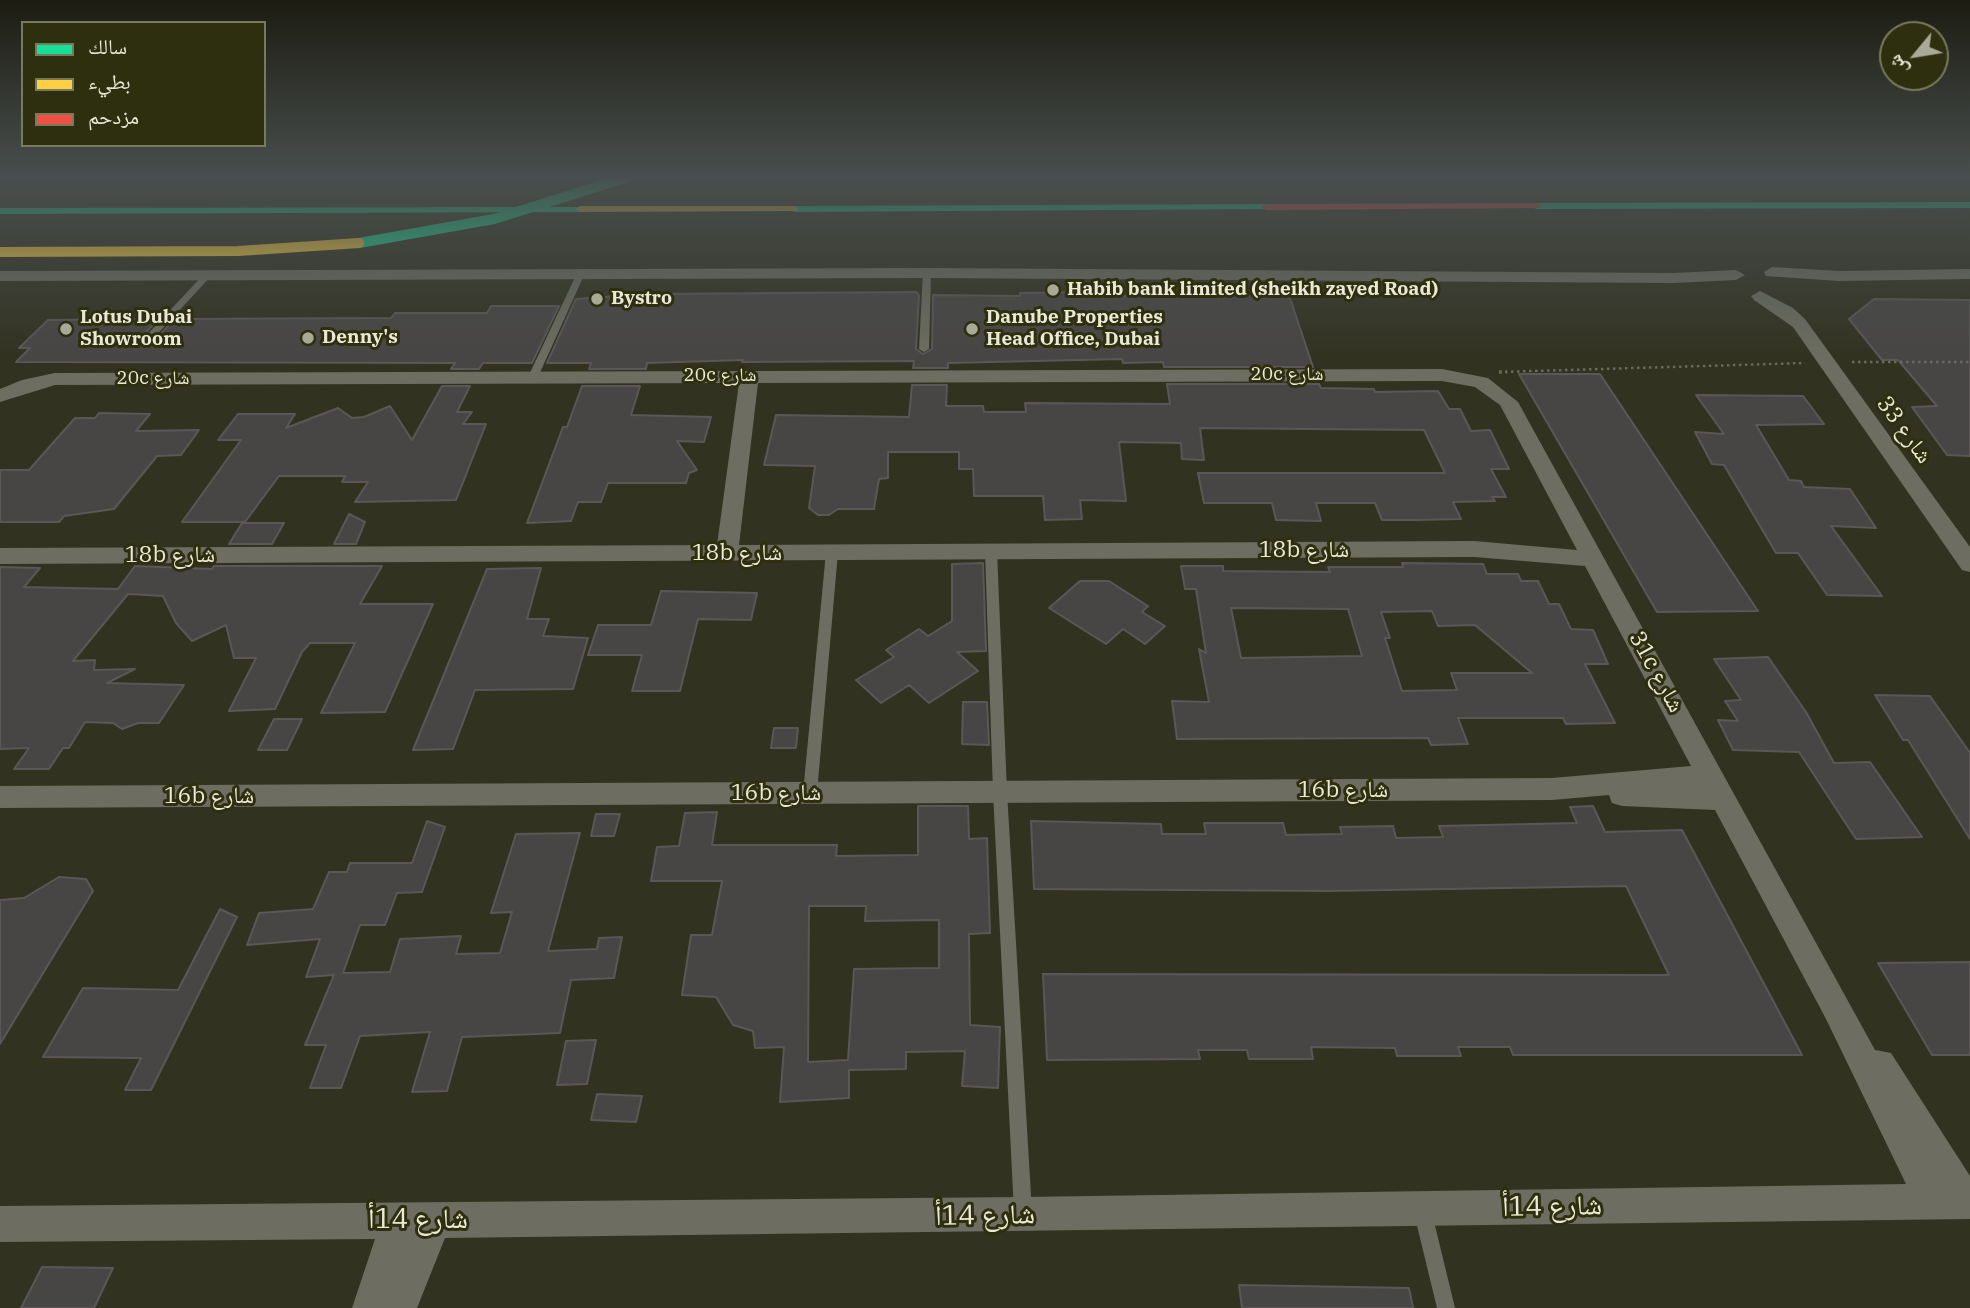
<!DOCTYPE html>
<meta charset="utf-8">
<style>
body{margin:0}
#map{position:relative;width:1970px;height:1308px;overflow:hidden;background:#323221;font-family:"IBM Plex Serif","Noto Naskh Arabic",serif}
canvas{display:block}
.legend{position:absolute;left:21px;top:21px;width:245px;height:126px;box-sizing:border-box;background:#2e2f0f;border:2px solid #787a5f;margin:0;padding:9px 12px;list-style:none;font-size:21px;color:#e8ead7}
.legend li{display:flex;align-items:center;gap:14px;height:35px}
.legend b{width:35px;border:2px solid #787a5f}
.north{position:absolute;left:1879px;top:21px;width:70px;height:70px;box-sizing:border-box;background:#2e2f0f;border:2px solid #787a5f;border-radius:50%;rotate:240deg;font-size:19px;font-weight:700;line-height:28px;text-align:center;color:#e8ead7}
.north::after{content:'';display:block;margin:auto;width:24px;height:32px;background:#a8aa97;clip-path:polygon(50% 0,100% 100%,50% 72%,0 100%)}
</style>
<div id="map">
<canvas width="1970" height="1308"></canvas>
<ul class="legend">
<li><b style="height:9px;background:#16e098"></b>سالك</li>
<li><b style="height:9px;background:#ffcf43"></b>بطيء</li>
<li><b style="height:9px;background:#f24e42"></b>مزدحم</li>
</ul>
<div class="north">ش</div>
</div>
<script>
const c = document.querySelector('canvas').getContext('2d');
c.lineJoin = 'round';
function fillPath(path, color) {
  c.fillStyle = color;
  c.fill(path, 'evenodd');
}
function trace(path, color, width, dash) {
  c.strokeStyle = color;
  c.lineWidth = width;
  c.lineCap = dash ? 'butt' : 'round';
  c.setLineDash(dash || []);
  c.stroke(path);
}
function write(font, color, halo, rows, align = 'center') {
  c.font = font + ' "IBM Plex Serif","Noto Naskh Arabic",serif';
  c.lineWidth = 6;
  c.setLineDash([]);
  c.textBaseline = 'middle';
  c.strokeStyle = halo;
  c.fillStyle = color;
  for (const [text, x, y, turn = 0] of rows) {
    c.save();
    c.translate(x, y);
    c.rotate((+turn || 0) * Math.PI / 180);
    c.textAlign = isNaN(turn) ? turn : align;
    if (halo) c.strokeText(text, 0, 0);
    c.fillText(text, 0, 0);
    c.restore();
  }
}
const building = new Path2D(`
 M916,292L919,295L916,349L923,354L932,349L933,295L1020,296V293L1098,292V296L1289,295L1313,367H1164L1163,362L1123,363L1122,359L948,363V368H913L914,361L742,362L743,360L647,363L646,369H589L591,363H547L576,299L645,294Z
 M1874,299L1970,300V456L1947,455L1912,407L1937,406L1898,360H1882L1849,319Z
 M491,306H559L532,363H483L479,369H451L455,363L16,362L30,348H19L48,320L158,319L141,338L142,344L150,345L175,319L391,318L395,313H487Z
 M1519,374H1600L1758,611L1657,612Z
 M1167,384H1319L1321,388L1374,389L1375,392L1438,391L1449,409H1460L1471,431L1490,430L1509,469H1491L1506,497H1492L1495,501L1453,502L1461,519L1415,520H1382L1375,503H1316L1321,521L1276,520L1272,503H1204L1198,473H1445L1424,430L1200,428L1204,460L1182,459L1181,443L1119,442L1126,501L1080,500L1082,519L1045,520L1043,496H974L973,469H959V452H888V478L879,479L874,509H838L829,515H818L809,508L815,466L764,465L776,415L909,417L912,385H947L946,406H983L984,412H1026L1025,403L1170,404Z
 M442,386H470L457,412H472L463,424H486L456,500L355,502L368,482H342L345,476H279L245,522H182L241,440H218L238,414H295L286,428L338,408L352,418L364,417L390,406L412,440Z
 M582,386H640L631,415L711,417L704,442L677,441L697,470L689,473L686,483H608L601,502H578L571,521L527,523L563,427H567Z
 M1696,395L1803,396L1824,424L1756,425L1789,480L1801,481L1804,487L1850,489L1876,528L1831,526L1882,596L1827,595L1798,553H1776L1724,465L1712,464L1695,432L1724,434Z
 M99,413L150,414L136,431L199,430L181,455L157,456L114,509L64,516L59,522H0V470H29L75,418H95Z
 M349,514L365,522L356,544H334Z
 M242,523H284L272,544H229Z
 M983,563L986,651L957,652L978,671L929,703L909,685L881,703L856,680L894,657L886,650L919,629L928,636L952,621V564Z
 M1402,563L1483,564L1487,574H1518L1521,581H1538L1549,604H1559L1571,629L1593,630L1608,664H1585L1615,723L1566,724L1563,718H1458L1468,744L1431,745L1428,738L1177,739L1172,701L1209,702L1199,649L1206,653L1196,589H1185L1181,566H1223V571L1330,572L1328,567H1403ZM1231,608L1348,609L1362,656L1241,658ZM1432,611L1438,626L1475,625L1532,673H1451L1457,690L1402,691L1385,638H1390L1381,612Z
 M135,566L212,569L214,566H382L360,604H433L385,712L321,713L355,643H310L302,652L275,709L229,711L256,658H234L226,625L192,641L176,623L163,596L128,594L73,661L95,660L94,670L135,669L107,683L184,685L159,723H138L122,729L113,723L85,722L69,748H63L49,769H14L29,748L0,749V567L40,568L24,587L118,589Z
 M541,568L527,619H549L543,636L588,638L573,689L475,690L453,749L413,750L487,569Z
 M1080,581H1109L1148,606L1142,612L1165,626L1145,644L1123,629L1106,644L1049,608Z
 M661,591L757,593L751,620L698,619L680,691H632L642,655H588L598,625H651Z
 M1768,657L1806,712L1834,763L1870,762L1922,837L1856,839L1799,752L1733,750L1718,720L1738,721L1725,701L1741,700L1714,659Z
 M1875,695L1930,696L1970,753V839L1908,740H1903Z
 M963,702H987L989,745L962,744Z
 M274,719H302L287,750H258Z
 M774,728H798L796,748H771Z
 M918,806H968L969,839L987,838L990,933L969,934L970,1025L1000,1027L998,1088L962,1086L965,1051L906,1052V1069L849,1070V1098L780,1102L784,1047L755,1048L753,1031L733,1025L716,997L682,995L691,935H712L722,881H651L657,847L679,846L685,813L717,812L712,845H837L836,856L918,855ZM809,906H866L865,921L939,920V968L854,969L848,1060L808,1062Z
 M1593,806L1605,832L1682,830L1802,1055H1513L1510,1047H1458L1461,1056H1397L1395,1048L1311,1047L1313,1059H1249L1247,1050H1198L1200,1059L1047,1060L1043,974L1669,975L1626,886L1328,891L1034,889L1031,821L1161,824L1162,834H1206L1204,823H1283L1286,835L1342,834L1340,827L1393,826L1396,838L1443,837L1439,826L1577,823L1570,807Z
 M596,814H620L614,836H591Z
 M427,821L445,827L422,892L397,893L385,925H360L343,973L390,972L400,939L461,936L456,954L500,953L512,912L491,913L516,834L580,833L548,951L597,949L599,938L622,937L614,978L571,980L560,1033L462,1037L447,1091L412,1092L430,1032L360,1036L341,1088H310L326,1045H305L334,975L306,977L320,939L247,945L259,913L313,909L329,872H347L350,863H412Z
 M59,877L86,879L93,891L0,1044V900L24,898Z
 M220,909L237,917L151,1090H125L141,1058L43,1057L83,988L178,990Z
 M1970,962V1055H1932L1878,963Z
 M596,1040L587,1084L557,1085L566,1041Z
 M597,1094L642,1096L636,1122L591,1120Z
 M42,1267L113,1268L94,1308H21Z
 M1239,1285L1409,1288L1413,1308H1242Z`);
const pathFar1 = new Path2D(`
 M1852,362H1970
 M1499,372L1805,363`);
const path = new Path2D(`
 M1499,372H1507`);
const lane = new Path2D(`
 M927,270L931,273L929,349L924,352L919,349L923,273Z
 M578,271L585,273L538,377L533,380L530,379L528,377Z
 M206,272L213,274L150,342H144V338Z
 M991,547L997,551L1007,792L1032,1212L1029,1218L1023,1221L1017,1218L1014,1212L993,792L985,551Z
 M832,548L838,552L817,793L815,797L810,799L805,797L803,793L826,552Z
 M1422,1200L1428,1203L1431,1209L1455,1308H1437L1413,1209L1416,1203Z`);
const street = new Path2D(`
 M1772,267L1839,271L1970,269V279L1839,281L1766,276L1764,272Z
 M927,268L1673,273L1736,270L1745,275L1736,280L1673,283L927,278L0,281V271Z
 M1760,291L1793,308L1805,319L1970,547V572L1962,570L1793,327L1754,300L1751,296Z
 M1442,369L1488,378L1518,402L1875,1050L1891,1053L1970,1176V1219L445,1238L417,1308H352L375,1239L0,1242V1206L1024,1197L1906,1184L1826,1019L1715,810L1622,806L1612,803L1609,795L1552,800L0,808V786L1552,778L1691,766L1585,566L1474,557L0,564V548L717,545L739,383L55,385L0,402V389L22,380L55,373ZM1442,381L1475,387L1500,405L1577,550L1474,541L739,545L758,383Z`);
const fast = new Path2D(`
 M1970,202V208L1536,209L1531,206L1536,203Z
 M1266,204L1271,207L1270,209L794,212L789,209L794,206Z
 M584,207L585,209L580,212L0,214V208Z`);
const slow = new Path2D(`
 M794,206L798,207V211L580,212L575,209L580,206Z`);
const jam = new Path2D(`
 M1536,203L1540,204V208L1266,210L1261,207L1266,204Z`);
const fastBridge = new Path2D(`
 M359,243L494,219L625,178`);
const slowBridge = new Path2D(`
 M0,252L238,251L359,243`);
const markers = [
 [1053,290,7,"#a8aa97"],
 [597,299,7,"#a8aa97"],
 [66,329,7,"#a8aa97"],
 [972,329,7,"#a8aa97"],
 [308,338,7,"#a8aa97"]
];
const farPoinames = [
 ["Habib bank limited (sheikh zayed Road)",1067,290],
 ["Bystro",611,299],
 ["Lotus Dubai",80,318],
 ["Showroom",80,340],
 ["Danube Properties",986,318],
 ["Head Office, Dubai",986,340],
 ["Denny's",322,338]
];
const farStreetnames = [
 ["20c شارع",1287,375],
 ["20c شارع",720,376],
 ["20c شارع",153,379]
];
const streetNames = [
 ["شارع 33",1904,430,54],
 ["18b شارع",1304,550],
 ["18b شارع",737,553],
 ["18b شارع",170,555],
 ["31c شارع",1656,672,61],
 ["16b شارع",1343,790],
 ["16b شارع",776,793],
 ["16b شارع",209,796]
];
const nearStreetnames = [
 ["شارع 14أ",1552,1207,-1],
 ["شارع 14أ",985,1216,-1],
 ["شارع 14أ",418,1220]
];
fillPath(building, '#484644');
trace(building, '#5a5756', 2);
trace(pathFar1, '#69695e', 2.5, [2.5, 3.5]);
trace(path, '#69695e', 3.5, [2.5, 4.5]);
fillPath(lane, '#6d6e61');
fillPath(street, '#6d6e61');
fillPath(fast, '#16e098');
fillPath(slow, '#ffcf43');
fillPath(jam, '#f24e42');
trace(fastBridge, '#16e098', 10);
trace(slowBridge, '#ffcf43', 10);
const sky = c.createLinearGradient(0, 0, 0, 361);
sky.addColorStop(0, '#1c1c12');
sky.addColorStop(0.49, '#494f4e');
sky.addColorStop(1, '#494f4e00');
c.fillStyle = sky;
c.fillRect(0, 0, 1970, 361);
for (const [x, y, r, color] of markers) {
  const dot = new Path2D();
  dot.arc(x, y, r, 0, 2 * Math.PI);
  c.fillStyle = color;
  c.fill(dot);
  trace(dot, '#2e2f0f', 2.5);
}
write('bold 19px', '#e8ead7', '#2e2f0f', farPoinames, 'left');
write('19px', '#e8ead7', '#2e2f0f', farStreetnames);
write('23px', '#e8ead7', '#2e2f0f', streetNames);
write('28px', '#e8ead7', '#2e2f0f', nearStreetnames);
</script>
